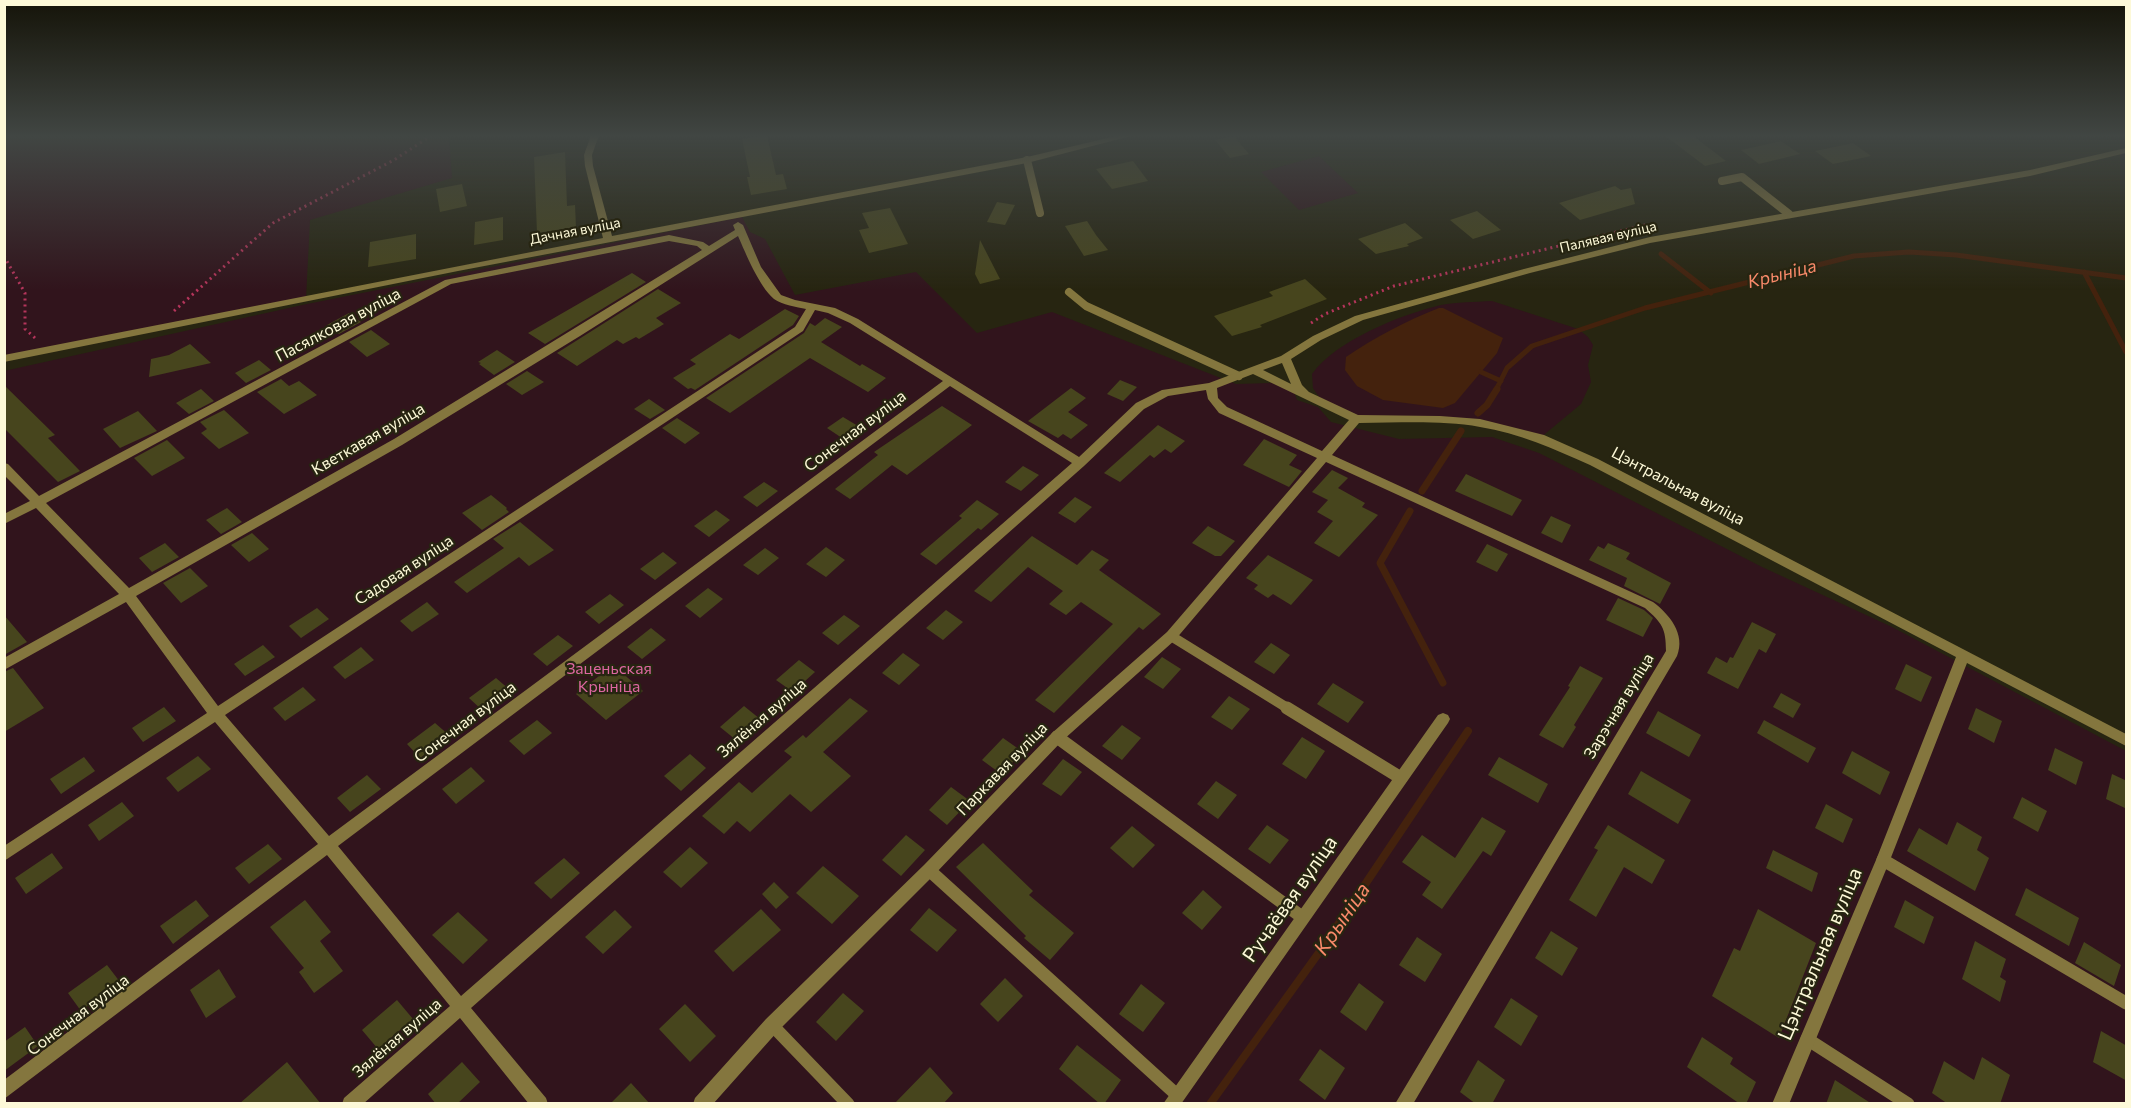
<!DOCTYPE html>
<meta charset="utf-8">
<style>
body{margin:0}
#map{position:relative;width:2131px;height:1108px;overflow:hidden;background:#272511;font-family:Commissioner,sans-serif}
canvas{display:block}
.frame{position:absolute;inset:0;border:6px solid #fdf9d8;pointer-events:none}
</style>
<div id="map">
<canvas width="2131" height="1108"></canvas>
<div class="frame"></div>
</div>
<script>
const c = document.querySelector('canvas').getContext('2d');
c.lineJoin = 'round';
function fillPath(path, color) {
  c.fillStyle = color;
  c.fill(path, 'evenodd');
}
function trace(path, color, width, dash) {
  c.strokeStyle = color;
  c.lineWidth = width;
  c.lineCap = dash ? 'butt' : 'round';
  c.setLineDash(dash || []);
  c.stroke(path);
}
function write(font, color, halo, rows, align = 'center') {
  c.font = font + ' Commissioner,sans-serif';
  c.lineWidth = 4.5;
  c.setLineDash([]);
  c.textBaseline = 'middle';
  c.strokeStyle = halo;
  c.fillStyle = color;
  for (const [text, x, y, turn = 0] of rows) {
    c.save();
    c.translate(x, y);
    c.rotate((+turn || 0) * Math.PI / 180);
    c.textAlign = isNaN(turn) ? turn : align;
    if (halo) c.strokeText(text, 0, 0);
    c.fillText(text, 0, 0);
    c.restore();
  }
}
const green = new Path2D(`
 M5,135H449L452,178L310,220L306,298L5,359Z
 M1319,156L1358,193L1299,210L1261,172Z
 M742,217L750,232L765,239L795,295L916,272L977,333L1052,312L1236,384L1272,383L1294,392L1297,400L1318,407L1331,422L1399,439L1492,437L1539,453L1762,567L1892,627L2126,751V1103H5L4,371L307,304Z
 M1492,301L1578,329L1588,337L1593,345L1588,365L1591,382L1581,404L1540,438L1480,423L1356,419L1324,404L1313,388L1312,374C1335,341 1402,314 1441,305C1457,302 1475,302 1492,301Z`);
const water = new Path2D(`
 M1439,308H1443L1503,338L1497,353L1455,403L1443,408L1383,400L1357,386L1345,370L1346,357C1375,337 1406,321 1439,308Z`);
const streamFar2 = new Path2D(`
 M1661,254L1711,293
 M2084,272L2126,352
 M1481,372L1501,381
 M1496,390L1507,368L1532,346L1645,308L1854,256L1909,252L1956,255L2126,278`);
const streamFar1 = new Path2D(`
 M1478,413L1487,405L1497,389
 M1422,491L1461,431
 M1410,511L1380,563L1443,683`);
const stream = new Path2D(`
 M1210,1104L1323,947L1468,731`);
const building = new Path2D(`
 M767,135L776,175L783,174L787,189L751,195L747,177H750L742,139Z
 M1664,135H1692L1726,161L1705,166Z
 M1234,136L1249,154L1230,158L1215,140Z
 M1781,141L1800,154L1759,164L1741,150Z
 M1853,143L1871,156L1833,164L1815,151Z
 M565,152L567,206L575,205L576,227L537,233L534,157Z
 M1133,161L1148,181L1112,189L1096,169Z
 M462,184L467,206L440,212L436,189Z
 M1615,186L1621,190L1631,188L1635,204L1580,220L1559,203Z
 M997,202L1015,205L1005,225L987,222Z
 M890,208L908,244L869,253L859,230L869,228L862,213Z
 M1477,211L1501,230L1473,239L1450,220Z
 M503,217V240L474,245L475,222Z
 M1087,221L1096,235L1108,250L1084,256L1065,226Z
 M1405,223L1423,238L1407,244L1409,246L1376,254L1358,239Z
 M416,234V259L368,267L370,242Z
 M980,240L1000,279L980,284L975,274Z
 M632,273L646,282L545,344L528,333Z
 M1305,279L1327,299L1260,325L1262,327L1232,336L1214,316L1273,296L1269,292Z
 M658,289L681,303L656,318L664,324L639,339L636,337L623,344L617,340L577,366L557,353Z
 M785,309L799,316L793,325L695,390L691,388L688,389L673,378L696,364L690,360L730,334L739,339Z
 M349,313L361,322L339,334L327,325Z
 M825,318L842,327L821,342L860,366L862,364L886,378L868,392L810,358L730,413L706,398L804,333L810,323L815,326Z
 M371,330L390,344L367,357L349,342Z
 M190,344L211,363L149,377L151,359L169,355Z
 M497,350L515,362L494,375L479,364L481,363L478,362Z
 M259,360L271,370L246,383L235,373Z
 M527,371L544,382L522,395L506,384Z
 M281,379L289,386L299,381L317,395L284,414L257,392Z
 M1120,380L1137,387L1123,401L1107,394Z
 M4,385L55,435L48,438L80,471L58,482L4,428Z
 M1071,388L1086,398L1068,412L1088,425L1071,439L1063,434L1058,438L1028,421Z
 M201,389L214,401L189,414L176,403Z
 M649,399L665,410L650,419L634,409Z
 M942,406L972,425L907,475L892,465L850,499L835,489L878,455L874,452Z
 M224,410L249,433L219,449L201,433L207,429L200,422Z
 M138,411L157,431L120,448L103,429Z
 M843,417L858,426L842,438L827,428Z
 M677,418L700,433L685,444L662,428Z
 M1158,425L1185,441L1171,453L1165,449L1154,458L1150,455L1120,482L1104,473Z
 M1264,439L1297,455L1289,465L1302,471L1289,487L1243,465Z
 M167,440L185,458L152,476L134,458Z
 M1023,466L1039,475L1021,491L1005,482Z
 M1332,470L1348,478L1338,488L1365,503L1362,507L1378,515L1339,557L1314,543L1333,521L1317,512L1328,500L1312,492Z
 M1466,474L1522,500L1512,516L1455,491Z
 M764,482L778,491L757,507L743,497Z
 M491,495L507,508L506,509L509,512L482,530L462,513Z
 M1075,497L1092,507L1075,523L1058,513Z
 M977,500L999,514L981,530L978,528L936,565L920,554L962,518L959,516Z
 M227,508L242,522L221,534L206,520Z
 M716,510L730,520L709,537L694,526Z
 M1551,516L1571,525L1562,543L1541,533Z
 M520,522L554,550L529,566L519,557L467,593L454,582L504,548L493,539Z
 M1208,526L1235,541L1221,556H1215L1192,543Z
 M252,533L269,549L249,562L231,545Z
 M1032,536L1077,565L1092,550L1109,560L1099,570L1161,614L1143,630L1139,627L1054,713L1035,700L1113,624L1081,602L1066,615L1049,604L1063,591L1028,567L991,602L974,591Z
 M165,543L179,557L152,572L139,558Z
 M1608,543L1630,553L1626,559L1671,583L1660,604L1624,586L1627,578L1589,560L1598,546L1604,549Z
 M1487,544L1508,554L1497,572L1476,562Z
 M826,547L845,560L826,577L806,564Z
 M765,548L779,558L758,575L743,565Z
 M663,552L677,563L655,580L640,569Z
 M1268,555L1313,580L1291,605L1273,594L1268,598L1254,589L1258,585L1246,578Z
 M190,568L208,586L181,603L163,583Z
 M708,588L723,599L700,618L685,606Z
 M610,594L624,605L599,624L585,612Z
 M1618,598L1644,610L1653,618L1643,637L1606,620Z
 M427,602L439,614L412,632L400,621Z
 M317,608L329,619L301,638L289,626Z
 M946,610L963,622L943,640L926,628Z
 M4,615L27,642L4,655Z
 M844,615L860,626L838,645L822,633Z
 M1752,622L1776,634L1766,653L1759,649L1738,689L1707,673L1716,657L1727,663L1730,657L1733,658Z
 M651,628L666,640L642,659L627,647Z
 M558,635L573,646L547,666L533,654Z
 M1271,643L1290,655L1274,674L1254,662Z
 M263,645L275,657L245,676L234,664Z
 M361,647L374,660L345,679L333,667Z
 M903,653L920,665L899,685L882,673Z
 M1162,657L1181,669L1163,689L1144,677Z
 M799,660L815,672L793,692L776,680Z
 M1906,664L1932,677L1921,702L1895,689Z
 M613,665L643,691L606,720L576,694Z
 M1580,666L1603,678L1574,725L1576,727L1563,748L1539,735L1570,687L1568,686Z
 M13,668L44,708L4,732V672Z
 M496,678L510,690L483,711L469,698Z
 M1333,683L1364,702L1348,723L1317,704Z
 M303,687L316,700L285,721L273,708Z
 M1781,693L1801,704L1793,718L1773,707Z
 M1229,696L1250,709L1232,730L1211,717Z
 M850,698L868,711L823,752L851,776L811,812L790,794L750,832L737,821L724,834L702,816L739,782L752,793L792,757L784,751L803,735L806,738Z
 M744,706L760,719L736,740L720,727Z
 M164,707L176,721L143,742L132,728Z
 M1976,708L2002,721L1994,743L1968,729Z
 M1658,711L1701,735L1689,757L1646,733Z
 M537,720L552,733L524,755L509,741Z
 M1764,720L1816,748L1808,763L1757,733Z
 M435,723L450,736L420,758L407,744Z
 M1122,725L1141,738L1122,760L1102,746Z
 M1302,737L1325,751L1306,779L1282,764Z
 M1003,738L1023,752L1001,774L982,760Z
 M2055,748L2083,762L2076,785L2048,770Z
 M1852,751L1890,772L1880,795L1842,773Z
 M690,754L706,768L681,791L664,776Z
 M198,756L211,769L178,792L166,778Z
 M84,757L95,771L61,794L50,779Z
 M1499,757L1548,784L1538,803L1488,775Z
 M1063,759L1082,772L1061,796L1042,784Z
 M471,767L485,781L456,804L442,789Z
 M1641,771L1691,800L1678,824L1628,794Z
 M2112,774L2127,781V809L2106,799Z
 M367,775L381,789L350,812L337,798Z
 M1216,781L1237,795L1218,819L1197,804Z
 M951,787L970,801L947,825L929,810Z
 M2022,797L2047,811L2038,832L2013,818Z
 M122,802L134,816L99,841L88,825Z
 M1826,804L1853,819L1843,843L1815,828Z
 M1482,817L1506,831L1491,856L1483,851L1442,909L1422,895L1431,882L1402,862L1422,835L1455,858Z
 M1957,822L1982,837L1977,850L1989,858L1975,891L1907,851L1919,828L1947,845Z
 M1267,825L1289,840L1270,864L1248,849Z
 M1608,825L1665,860L1652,884L1624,867L1596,917L1569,900L1598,850L1594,848Z
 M1132,826L1155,845L1133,868L1110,848Z
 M906,835L925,850L901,876L882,860Z
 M983,843L1033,891L1029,895L1074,933L1050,960L1024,938L1026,936L956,867Z
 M268,844L282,859L249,884L235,868Z
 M690,847L708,863L681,888L663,872Z
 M1773,850L1818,873L1812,892L1766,868Z
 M52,853L63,868L26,894L15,878Z
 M564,858L580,873L551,899L534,883Z
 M823,866L859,896L832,924L796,893Z
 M774,882L789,897L776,909L762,894Z
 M2026,888L2079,918L2069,946L2015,915Z
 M1203,890L1222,907L1202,930L1182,913Z
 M196,900L209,916L173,944L160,926Z
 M305,900L331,932L320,941L343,971L314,993L299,972L304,968L270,927Z
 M1905,900L1934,917L1924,944L1894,927Z
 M929,908L957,930L937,952L910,930Z
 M761,909L781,930L733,972L714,951Z
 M1758,909L1816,943L1779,1038L1712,996L1734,948L1740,951Z
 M615,910L632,927L603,954L585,937Z
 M458,912L488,940L463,964L432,935Z
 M1551,931L1578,948L1562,976L1535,958Z
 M1417,937L1442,954L1425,982L1399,965Z
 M1975,941L2006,959L2000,977L2006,981L2000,1002L1962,979Z
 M2084,942L2121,965L2114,986L2075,963Z
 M107,965L120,982L81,1011L68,993Z
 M219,969L236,997L206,1018L190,990Z
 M1005,978L1023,996L998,1022L980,1004Z
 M1359,983L1384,1002L1366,1031L1340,1012Z
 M1141,984L1165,1003L1143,1032L1119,1014Z
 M843,993L864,1011L836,1041L816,1022Z
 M1511,998L1538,1016L1521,1046L1494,1027Z
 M397,1000L413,1019L378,1049L362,1030Z
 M685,1004L716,1036L690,1062L659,1029Z
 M25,1027L38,1046L4,1071V1042Z
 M2101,1031L2127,1046V1081L2093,1062Z
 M1702,1037L1733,1058L1730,1064L1756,1082L1746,1104H1740L1687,1067Z
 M1077,1045L1121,1080L1104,1104H1100L1059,1069Z
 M1320,1049L1345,1068L1325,1100L1299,1080Z
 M1982,1057L2010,1075L2000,1104H1948L1932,1093L1944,1061L1974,1080Z
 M1478,1060L1505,1080L1492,1104H1476L1460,1092Z
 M287,1062L321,1104H239Z
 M462,1062L480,1082L457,1104H436L428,1094Z
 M930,1067L953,1093L943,1104H894Z
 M1835,1080L1872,1104H1826Z
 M631,1083L650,1104H610Z`);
const path = new Path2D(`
 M4,256L25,293V329L35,338
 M174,311L273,223L394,160L432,135
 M1311,323L1325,314L1394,286L1645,225`);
const serviceFar2 = new Path2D(`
 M1027,160L1040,213
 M1722,181L1742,177L1789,214
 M1069,292L1086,306L1239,376`);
const serviceFar1 = new Path2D(`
 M1171,636L1289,709`);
const service = new Path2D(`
 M1287,708L1401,778
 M1057,737L1302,917
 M1883,860L2126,1003
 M929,870L1177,1095
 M772,1025L848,1104
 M1807,1039L1908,1104`);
const minor = new Path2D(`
 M591,135H599L592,155L593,166L612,236L1027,157L1120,135H1135L1027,163L458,271L4,362V355L603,238L585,166L584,155Z
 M2126,148V153L2030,176L1650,243L1530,273L1363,320L1321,340L1291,359L1302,385L1309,392L1358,415L1440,416L1480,419L1544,435L1598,459L2126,734V746L1967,663L1890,860L1789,1104H1772L1876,860L1956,657L1590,465C1554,449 1519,433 1480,427C1441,420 1399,423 1359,423L1332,455L1653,602C1669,614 1686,634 1677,656L1413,1104H1395L1666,651C1666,628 1662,623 1645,608L1326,462L1175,640L1062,741L934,875L778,1031L713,1104H693L695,1098L766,1019L924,865L1052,733L1167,632L1317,458L1219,413L1208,399L1206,390L1168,396L1144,409L1084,466L471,1008L546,1098L548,1104H529L460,1018L363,1104H342L344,1098L450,1006L327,855L4,1099V1080L318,844L215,722L4,861V846L207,713L126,602L4,670V658L119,594L36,508L4,524V514L30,501L4,475V463L8,464L39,496L445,280L669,235L703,242L709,246L735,230L733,225L738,222L743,225L761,267L781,295L795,300L835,308L858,319L1079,457L1136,403L1162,390L1209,383L1281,356L1313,336L1355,316L1524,269L1650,237L2030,170ZM738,236C746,254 759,286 774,299C782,305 797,307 806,309L795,327L218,706L136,596L402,445L580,336ZM669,241L697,246L702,250L394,439L129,588L46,503L451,284ZM815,310L828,313L850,323L943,381L329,836L225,715L803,331ZM1282,363L1291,384L1263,370ZM1253,374L1349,420L1322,451L1227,407L1218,398L1217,388ZM950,386L1072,463L461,996L338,846Z
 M1443,713L1448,715L1450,719L1448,723L1181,1104H1163L1438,715Z`);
const farStreetnames = [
 ["Дачная вуліца",575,231,-11],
 ["Палявая вуліца",1608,237,-13]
];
const streetNames = [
 ["Пасялковая вуліца",338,325,-28],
 ["Сонечная вуліца",855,431,-37],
 ["Кветкавая вуліца",368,439,-30],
 ["Цэнтральная вуліца",1678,486,28],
 ["Садовая вуліца",404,570,-33],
 ["Зарэчная вуліца",1619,706,-59],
 ["Зялёная вуліца",762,718,-41],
 ["Сонечная вуліца",465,722,-37],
 ["Паркавая вуліца",1002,769,-46],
 ["Сонечная вуліца",78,1015,-37],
 ["Зялёная вуліца",397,1038,-41]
];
const parkNames = [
 ["Заценьская",609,669],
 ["Крыніца",609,687]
];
const waterNames = [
 ["Крыніца",1782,274,-14]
];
const nearStreetnames = [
 ["Ручаёвая вуліца",1290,899,-55],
 ["Цэнтральная вуліца",1820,954,-67]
];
const nearWaternames = [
 ["Крыніца",1342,919,-56]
];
fillPath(green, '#31141c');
fillPath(water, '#44220d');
trace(streamFar2, '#44220d', 5);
trace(streamFar1, '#44220d', 7);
trace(stream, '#44220d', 8);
fillPath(building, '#47451d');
trace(path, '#b5355b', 3, [2, 4]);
trace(serviceFar2, '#84763e', 8);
trace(serviceFar1, '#84763e', 10);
trace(service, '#84763e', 13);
fillPath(minor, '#84763e');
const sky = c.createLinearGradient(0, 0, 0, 290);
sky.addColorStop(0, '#151409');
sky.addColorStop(0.47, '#414643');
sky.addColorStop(1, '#41464300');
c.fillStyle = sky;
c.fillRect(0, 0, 2131, 290);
write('14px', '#fdf9d8', '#272511', farStreetnames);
write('16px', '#fdf9d8', '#272511', streetNames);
write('16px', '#dc66a0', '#272511', parkNames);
write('italic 18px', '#f98a6a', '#272511', waterNames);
write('20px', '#fdf9d8', '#272511', nearStreetnames);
write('italic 21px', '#f98a6a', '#272511', nearWaternames);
</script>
